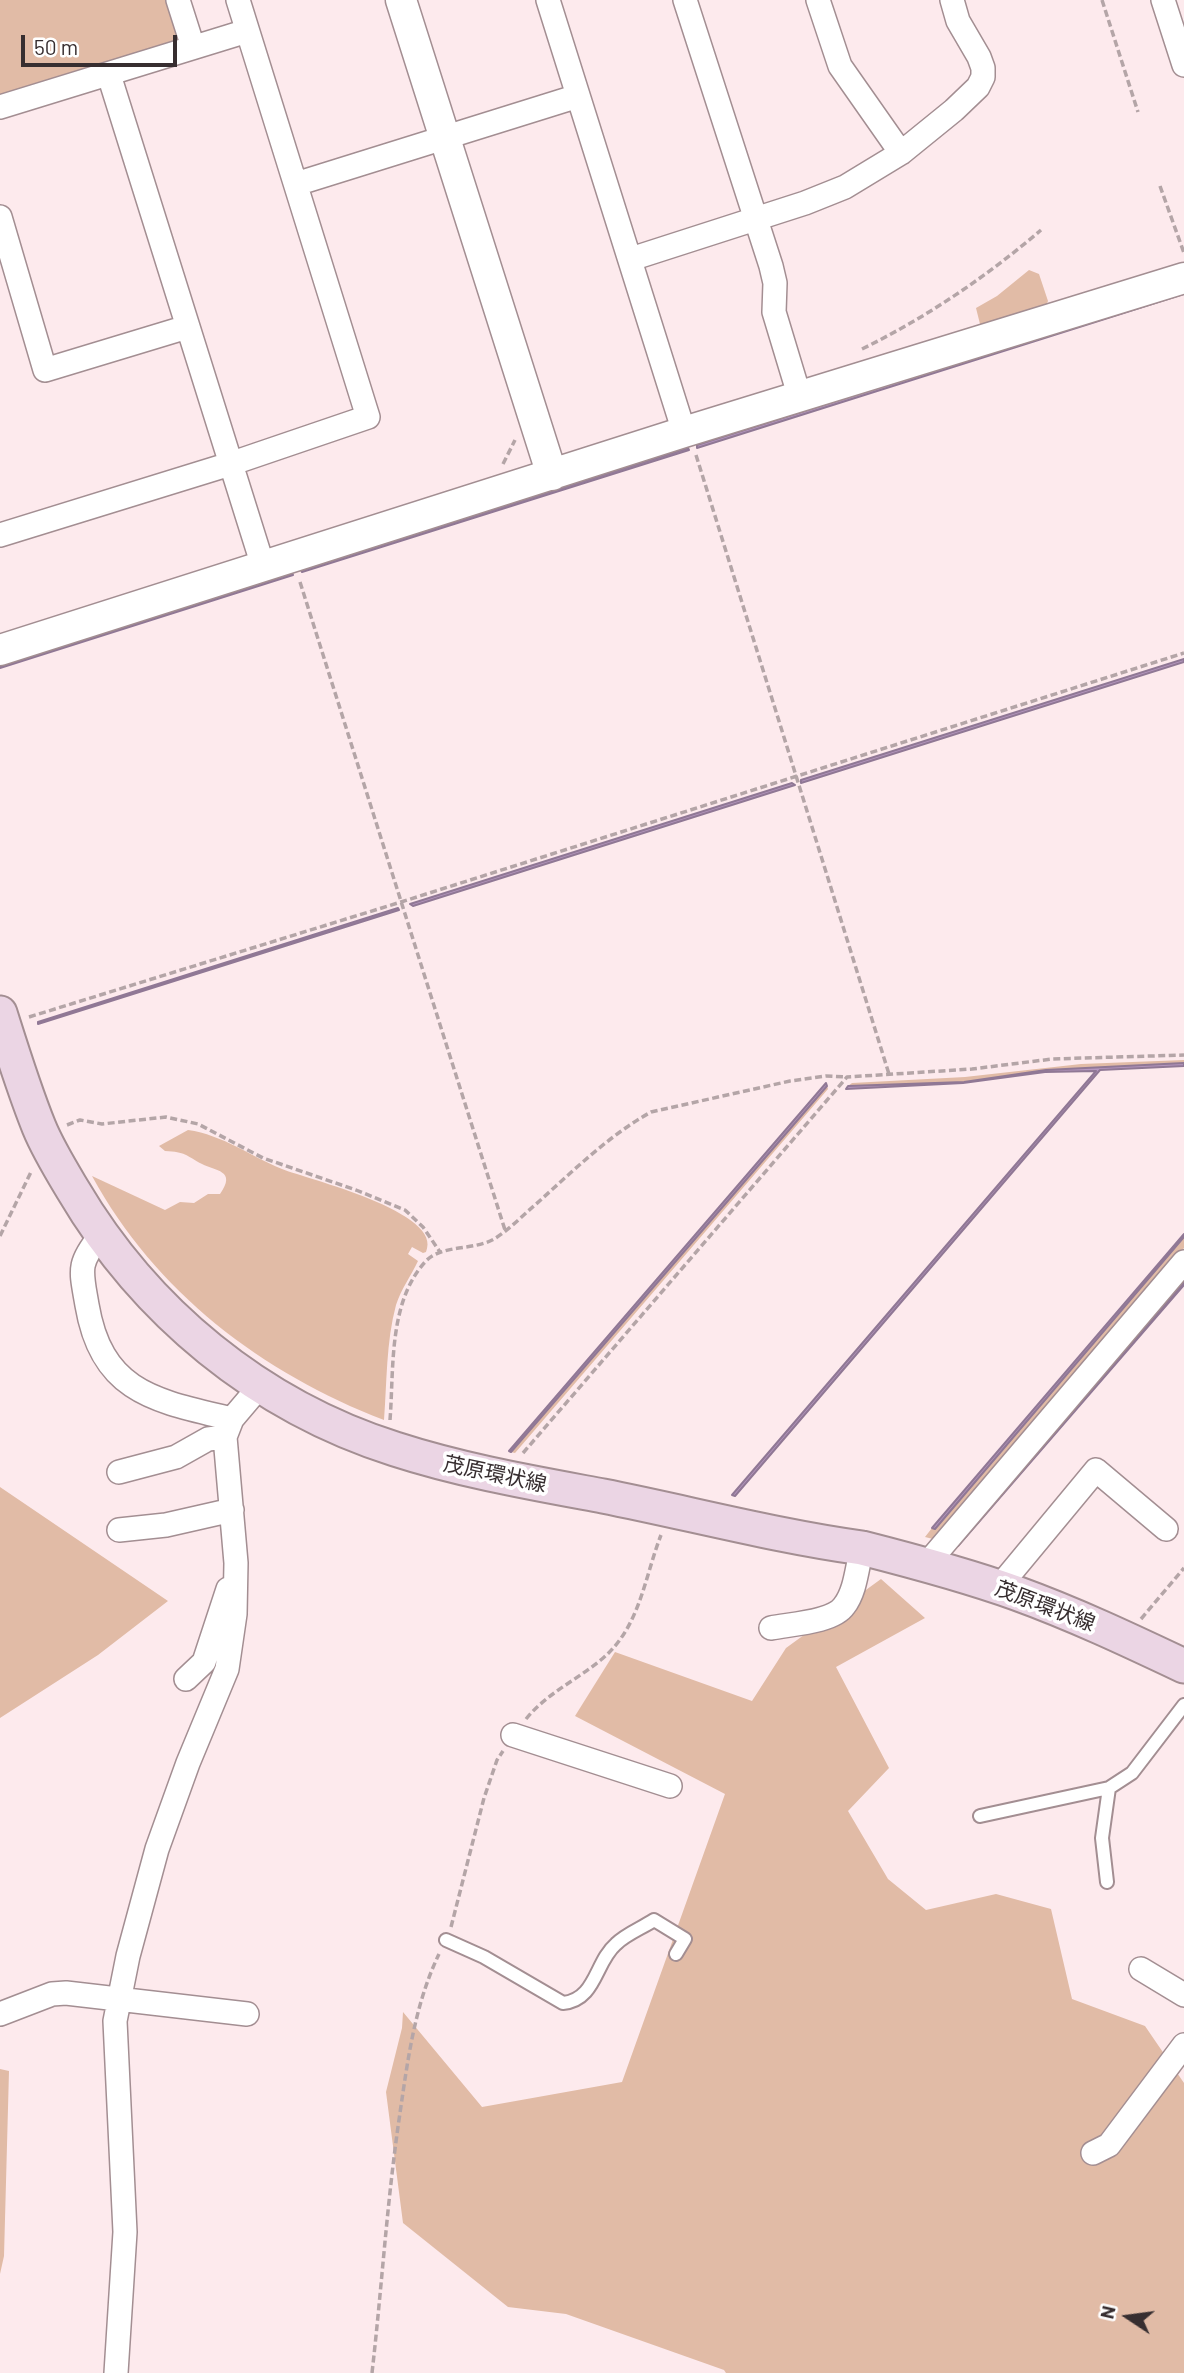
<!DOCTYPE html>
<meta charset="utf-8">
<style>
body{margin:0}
#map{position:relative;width:1184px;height:2373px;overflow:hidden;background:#fdeaed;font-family:Barlow,sans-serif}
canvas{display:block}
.north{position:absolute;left:1093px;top:2282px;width:70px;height:70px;-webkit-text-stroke:5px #fff;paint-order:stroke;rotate:283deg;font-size:19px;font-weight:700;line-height:28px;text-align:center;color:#372e30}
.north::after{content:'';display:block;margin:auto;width:24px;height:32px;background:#372e30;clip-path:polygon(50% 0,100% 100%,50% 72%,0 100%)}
.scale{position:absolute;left:21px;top:35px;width:156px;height:32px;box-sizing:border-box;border:4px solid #372e30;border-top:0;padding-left:9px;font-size:21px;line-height:24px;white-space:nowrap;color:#372e30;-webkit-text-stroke:5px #fff;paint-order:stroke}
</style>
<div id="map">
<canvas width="1184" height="2373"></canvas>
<div class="north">N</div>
<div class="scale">50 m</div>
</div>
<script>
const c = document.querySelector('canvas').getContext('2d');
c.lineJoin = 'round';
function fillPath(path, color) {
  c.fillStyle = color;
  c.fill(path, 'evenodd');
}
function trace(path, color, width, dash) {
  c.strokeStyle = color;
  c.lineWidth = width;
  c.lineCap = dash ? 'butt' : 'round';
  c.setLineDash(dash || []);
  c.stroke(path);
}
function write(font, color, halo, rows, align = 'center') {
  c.font = font + ' Barlow,"Noto Sans JP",sans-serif';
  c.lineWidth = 7;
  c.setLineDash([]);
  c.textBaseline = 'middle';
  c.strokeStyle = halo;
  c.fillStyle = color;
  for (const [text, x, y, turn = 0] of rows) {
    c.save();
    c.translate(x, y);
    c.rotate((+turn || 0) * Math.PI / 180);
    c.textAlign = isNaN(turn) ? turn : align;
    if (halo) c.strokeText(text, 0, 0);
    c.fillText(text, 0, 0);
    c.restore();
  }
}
const green = new Path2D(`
 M0,0H170L182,38L0,96Z
 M1029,270L1039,274L1048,301L1045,308L981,328L976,308L997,296Z
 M1184,1060V1063L1046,1070L964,1082L848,1086L852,1083L965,1077L1081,1064Z
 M827,1086L828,1089L515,1453L511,1452Z
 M188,1130C223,1135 250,1156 282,1169C307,1179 445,1212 426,1252L423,1253L412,1247L408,1254L418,1261C411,1276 401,1289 396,1305C386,1342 387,1382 384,1420C262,1373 155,1292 92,1176L165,1210L180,1202L194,1203L208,1194H220C237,1170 215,1171 202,1164C185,1155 186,1152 165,1151L159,1146Z
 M1184,1237V1248L933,1539L925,1537L932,1528L935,1529Z
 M0,1487L168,1601L98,1655L0,1718Z
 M881,1579L925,1618L836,1667L889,1768L848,1811L888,1879L926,1910L996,1894L1051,1909L1072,1999L1145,2026L1184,2083V2373H726L724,2370L566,2314L508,2307L403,2223L386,2092L402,2028L403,2012L482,2107L622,2082L725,1794L575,1716L615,1652L752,1701L786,1648Z
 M0,2069L9,2071L4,2256L0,2274Z`);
const water = new Path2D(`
 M1184,291V294L697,448V445Z
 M688,448L689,450L302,572L301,570Z
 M292,573L293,575L0,668V666Z
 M1184,659V662L801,783V780Z
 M792,783L795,785L413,906L410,904Z
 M398,908L399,910L38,1024V1022Z
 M1184,1063V1066L1100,1070L735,1496L732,1495L1096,1071L1045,1072L963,1083L846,1089L848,1086L964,1082L1046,1070Z
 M826,1083L827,1086L511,1452L509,1451Z
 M1184,1234V1237L935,1529L932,1528Z
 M1184,1282V1285L958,1546H956Z`);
const path = new Path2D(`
 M1102,0L1138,112
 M1160,186L1184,253
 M862,349C927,317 986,277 1041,230
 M696,455L889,1074
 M503,464L515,440
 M300,582L505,1230
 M29,1017L401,902L1184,653
 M67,1125L80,1120L102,1124L166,1117L198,1124L263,1158L356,1190L405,1210L423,1227L440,1252
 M0,1236L31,1172
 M390,1420C394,1370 388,1303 425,1262C441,1244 473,1251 494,1239C509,1230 522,1216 535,1205C572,1172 608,1136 651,1112L790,1081L826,1076L847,1077
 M523,1453L847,1077L972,1069L1052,1059L1184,1055
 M1141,1619L1184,1568
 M526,1719C547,1693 577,1680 602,1659C640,1627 644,1579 661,1535
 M451,1927L484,1798L497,1760L503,1751
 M372,2373C382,2286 387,2200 400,2113C408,2058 415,2004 439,1954`);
const service = new Path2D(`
 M980,1816L1109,1788L1132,1773L1184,1705
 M1107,1882L1102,1838L1109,1788
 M446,1940L484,1957L563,2003C596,2000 595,1962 616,1944C626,1934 642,1928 654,1920L685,1939L676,1954`);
const minor = new Path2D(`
 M178,0L193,47
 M548,0L684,432
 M685,0L771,266L775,283L774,312L800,398
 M818,0L840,66L901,153
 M1163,0L1184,65
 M109,75L263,566
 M0,107L247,31
 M296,184L578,96
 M0,217L45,370L187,327
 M631,259L805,203L845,187L901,153L954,110L978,87L983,77V68L979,57L958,21L952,0
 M0,535L230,464L368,417L238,0
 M101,1235C77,1264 81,1270 87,1305C102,1394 157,1401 232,1419
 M119,1472L176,1457L208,1439L225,1437
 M119,1530L166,1525L232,1510
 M926,1565L1184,1262
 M999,1587L1096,1470L1166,1529
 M771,1628C791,1624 833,1622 844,1606C856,1591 857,1566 862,1548
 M186,1679L204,1662L228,1589
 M513,1735L670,1786
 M1141,1969L1184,1995
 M0,2014L52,1994L66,1993L247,2014
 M1093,2153L1109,2145L1184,2045
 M116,2373L125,2232L115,2021L128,1956L157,1849L188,1763L227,1669L235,1614L236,1563L225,1437L232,1419L260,1386`);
const tertiary = new Path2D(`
 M401,0L552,475
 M0,650L684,432L1184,278`);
const secondary = new Path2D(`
 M0,1013C12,1051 24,1090 39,1127C48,1149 61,1170 73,1190C145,1312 259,1406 395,1449C463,1471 533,1483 603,1496C689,1513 775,1536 862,1548C913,1561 966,1575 1016,1593C1074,1614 1129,1640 1184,1666`);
const streetNames = [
 ["茂原環状線",495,1474,12],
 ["茂原環状線",1045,1606,21]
];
fillPath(green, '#e1bba6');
fillPath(water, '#b697c0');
trace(water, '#907895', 2);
trace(service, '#a38e92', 16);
trace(minor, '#a38e92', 26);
trace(tertiary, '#a38e92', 33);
trace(secondary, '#a38e92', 37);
trace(path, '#b4a5a7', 3.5, [7, 3.5]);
trace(service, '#fff', 12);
trace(minor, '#fff', 23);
trace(tertiary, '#fff', 30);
trace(secondary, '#ebd5e4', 33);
write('21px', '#372e30', '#fff', streetNames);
</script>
